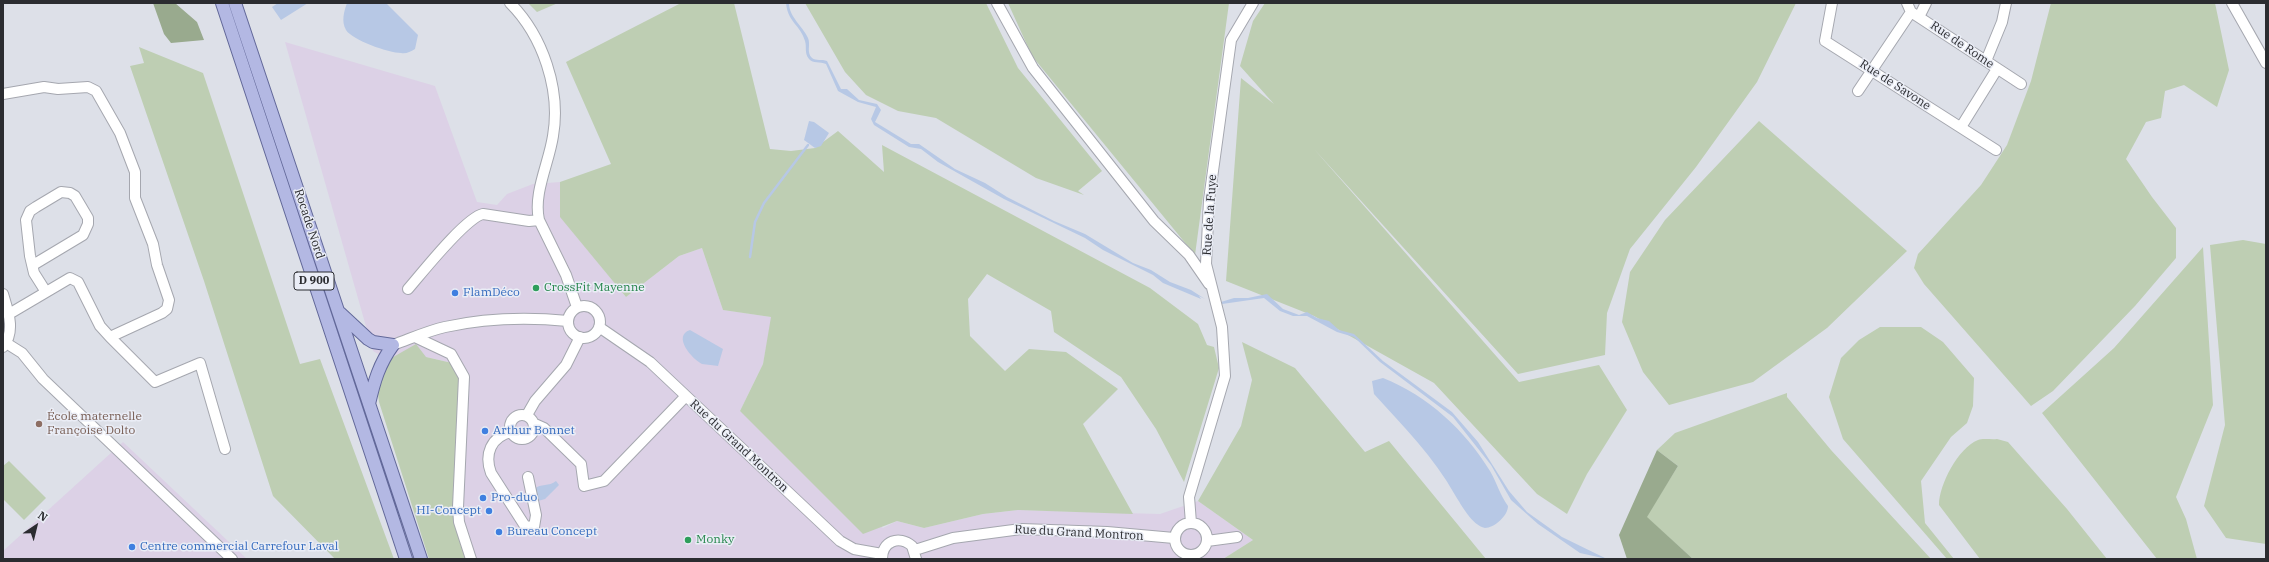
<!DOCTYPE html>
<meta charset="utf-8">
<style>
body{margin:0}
#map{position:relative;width:2269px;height:562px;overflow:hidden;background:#dde0e8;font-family:"IBM Plex Serif",serif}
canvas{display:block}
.frame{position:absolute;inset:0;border:4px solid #2b2c30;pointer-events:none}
.north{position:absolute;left:16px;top:506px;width:40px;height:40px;-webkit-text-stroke:3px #eaedf6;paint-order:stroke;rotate:35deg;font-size:11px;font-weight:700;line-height:16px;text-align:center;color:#2b2c30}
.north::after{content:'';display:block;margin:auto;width:14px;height:18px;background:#2b2c30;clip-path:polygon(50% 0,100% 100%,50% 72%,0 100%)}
</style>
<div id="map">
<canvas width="2269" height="562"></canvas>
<div class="frame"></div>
<div class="north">N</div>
</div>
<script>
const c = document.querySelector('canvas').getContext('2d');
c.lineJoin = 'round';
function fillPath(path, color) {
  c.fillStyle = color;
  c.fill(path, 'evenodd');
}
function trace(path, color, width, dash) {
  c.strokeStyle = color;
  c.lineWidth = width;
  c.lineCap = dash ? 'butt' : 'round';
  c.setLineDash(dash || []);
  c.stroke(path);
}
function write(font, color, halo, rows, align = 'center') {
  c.font = font + ' "IBM Plex Serif",serif';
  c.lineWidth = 3;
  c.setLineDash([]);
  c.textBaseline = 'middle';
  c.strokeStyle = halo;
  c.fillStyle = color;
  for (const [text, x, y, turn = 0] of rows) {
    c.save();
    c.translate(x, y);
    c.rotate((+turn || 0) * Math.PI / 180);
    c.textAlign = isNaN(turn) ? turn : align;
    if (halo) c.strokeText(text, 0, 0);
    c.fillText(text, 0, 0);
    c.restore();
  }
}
const commercial = new Path2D(`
 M285,42L435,86L477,202L497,205L507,194L533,184L560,182L561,217L626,297L679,256L702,248L723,310L772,317L763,364L740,411L883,528L897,521L924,528L983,514L1018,510L1160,514L1198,501L1253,540L1223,559H466L452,363L426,357L388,360L373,351Z
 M123,442L247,559H3V551Z`);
const green = new Path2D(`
 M528,3H558L537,12Z
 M681,3H734L770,149L791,151L815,148L838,131L884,172L882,145L1150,288L1198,324L1207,345L1214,347L1219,368L1184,482L1156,429L1121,377L1054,332L1051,311L987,274L968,299L970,336L1005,371L1029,349L1066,352L1118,389L1083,424L1133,514L1018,510L983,514L924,528L897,521L863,534L740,411L763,364L771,317L723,310L702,248L679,256L626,297L560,217V182L611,164L566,62Z
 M805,3H986L1018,68L1102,171L1078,191L1084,195L1036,178L936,118L898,111L866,95L845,72Z
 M1008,3H1229L1195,255L1032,56Z
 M1265,3H1796L1757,82L1696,167L1630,249L1607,313L1605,355L1518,374L1314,149L1519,382L1599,365L1627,410L1587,474L1567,514L1537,494L1434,383L1314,316L1226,281L1241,78L1274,104L1240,66L1253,21Z
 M2051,3H2215L2229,70L2217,107L2184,85L2165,91L2161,118L2146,122L2126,159L2152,197L2176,228V258L2135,306L2053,391L2031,406L1924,284L1914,268L1918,254L1981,185L2007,145L2031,81Z
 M139,47L203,73L300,364L320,359L394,559H335L273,496L204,281L130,66L144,63Z
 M1759,121L1907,251L1827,328L1753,382L1669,405L1643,372L1622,322L1630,272L1665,220Z
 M2243,240L2266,244V544L2226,538L2204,506L2225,425L2210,245Z
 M2203,247L2213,405L2176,497L2186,519L2197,559H2157L2042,413L2114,348Z
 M1880,327H1921L1943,342L1974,378L1973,406L1967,423L1951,437L1921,481L1925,523L1954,559H1947L1843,439L1829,397L1841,358L1859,340Z
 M1242,342L1295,368L1365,452L1389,441L1486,559H1223L1253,540L1198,501L1241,426L1252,380Z
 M416,344L426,357L452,363L459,375L454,508L466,559H429L379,402L377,387L388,360Z
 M1787,393V397L1831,450L1931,559H1693L1646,517L1678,466L1657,450L1675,433Z
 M1997,439L2008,442L2067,509L2107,559H1980L1939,505C1939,485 1958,448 1978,440C1983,438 1992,440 1997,439Z
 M9,461L46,498L24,520L3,499V466Z`);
const forest = new Path2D(`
 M153,3H175L197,22L204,40L171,43L164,34Z
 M1657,450L1678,466L1647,517L1693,559H1627L1619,535Z`);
const water = new Path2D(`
 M278,3H308L281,20L272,7Z
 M347,3H386L418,35L415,49C410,52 406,54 401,53C389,53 352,40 346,30C341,22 344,11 347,3Z
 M786,3H789C789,17 802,25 808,38C811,45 806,52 812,58C816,61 822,59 827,61L841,89H847L859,100L877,104L881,110L875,122L911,144H919L955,169L985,183L1007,197L1054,221L1085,234L1133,263L1151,270L1170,282L1191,290L1205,299L1199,296L1201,299L1163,283L1153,275L1103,250L1085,238L1004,199L938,162L921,149L909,147L874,125L871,119L876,107L858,102L838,91L826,64C820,61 813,64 809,59C804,53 807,47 805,41C800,24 788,23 786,3Z
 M809,121L814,122L829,133L821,146L815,148L804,140Z
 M1267,294L1283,309L1299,315L1307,312L1317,318L1329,321L1339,330L1354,334L1383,361L1452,412L1478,442L1509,491L1527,512L1562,537L1607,559L1580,553L1538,524L1511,500L1491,465L1453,417L1380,362L1354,337L1337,332L1307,316H1293L1280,311L1264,298L1222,304L1221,302L1234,298H1248Z
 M690,330L723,349L718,366C714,365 707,365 702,364C692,359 672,336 690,330Z
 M1383,378C1428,396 1465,430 1490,471C1497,483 1500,495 1508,506C1508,516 1494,528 1485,528C1472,525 1462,506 1455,495C1434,457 1403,426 1374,394L1372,381Z
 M556,481L559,485L545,499L538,501L534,489C541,483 549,487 556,481Z`);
const stream = new Path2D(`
 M750,257L755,222L764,203L808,145`);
const minor = new Path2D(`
 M997,3L1033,68L1154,221L1189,255L1209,284
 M1832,3L1825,41L1996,150
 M1907,3L1911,12L2021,84
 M2232,3L2266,63
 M1919,17L1926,3
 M1986,61L2002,22L2006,3
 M1858,91L1911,12
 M3,94L44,87L58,89L88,87L96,91L120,133L135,172V198L153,244L157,265L169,300L167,309L162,313L110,337L100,326L78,282L70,278L9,314
 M1961,127L1997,69
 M539,220L566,275L577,307
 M33,265L83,235L88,224V218L75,196L70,193L61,192L36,207L30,211L26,220L30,256L34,273L46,292
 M408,289C422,273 465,218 483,214L529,221L539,220C533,193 549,163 553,136C561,90 543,36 510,3
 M3,294C8,311 16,331 3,347
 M568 322a16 16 0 1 1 32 0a16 16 0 1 1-32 0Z
 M599,327L650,362L840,541L854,549L882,554
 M110,337L155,382L200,363L225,449
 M415,337L451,354L464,377L458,507L459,522L471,559
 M3,341L22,353L43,379L232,559
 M393,345C410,339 427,331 445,327C486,318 527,317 568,321
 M510 427a12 12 0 1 1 24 0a12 12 0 1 1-24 0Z
 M527,415L535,401L566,365L580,337
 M535,424L544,428L581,464L584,486L604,481L686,396
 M511,432C491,437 484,454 491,473L525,526L534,527L536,515L528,477
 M1175 539a16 16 0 1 1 32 0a16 16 0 1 1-32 0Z
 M1191,523L1189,497L1225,376L1222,327L1206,264L1209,200L1231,40L1253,3
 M1207,541L1237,537
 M915,550L953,538L1021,529L1107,532L1174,538
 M882,559C882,541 899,535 912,546L916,559`);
const major = new Path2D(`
 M222,3L406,559
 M235,3L421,559
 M340,313L368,339L373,342L393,345C379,364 374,382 369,404`);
const markers = [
 [536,288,4,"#2e9e5b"],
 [455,293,4,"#3f7fe0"],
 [39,424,4,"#8d6e63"],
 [485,431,4,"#3f7fe0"],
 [483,498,4,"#3f7fe0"],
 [489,511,4,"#3f7fe0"],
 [499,532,4,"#3f7fe0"],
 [688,540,4,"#2e9e5b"],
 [132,547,4,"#3f7fe0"]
];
const shields = [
 [314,281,40]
];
const shieldNames = [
 ["D 900",314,281]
];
const streetNames = [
 ["Rue de Rome",1962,45,34],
 ["Rue de Savone",1895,85,33],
 ["Rue de la Fuye",1210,215,-86],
 ["Rocade Nord",309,224,72],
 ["Rue du Grand Montron",739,446,43],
 ["Rue du Grand Montron",1079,533,3]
];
const leisureNames = [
 ["CrossFit Mayenne",544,288],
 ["Monky",696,540]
];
const shopNames = [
 ["FlamDéco",463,293],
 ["Arthur Bonnet",493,431],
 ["Pro-duo",491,498],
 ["HI-Concept",481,511,"right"],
 ["Bureau Concept",507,532],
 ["Centre commercial Carrefour Laval",140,547]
];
const educationNames = [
 ["École maternelle",47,417],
 ["Françoise Dolto",47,431]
];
fillPath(commercial, '#dcd1e6');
fillPath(green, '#beceb3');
fillPath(forest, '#99aa8e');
fillPath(water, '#b7c8e5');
trace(stream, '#b7c8e5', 2.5);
trace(minor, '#a5a7af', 12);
trace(major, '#626899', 14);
trace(minor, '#fff', 10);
trace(major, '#b3b8e3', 12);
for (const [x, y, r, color] of markers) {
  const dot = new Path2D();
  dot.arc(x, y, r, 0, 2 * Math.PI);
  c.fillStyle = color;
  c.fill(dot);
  trace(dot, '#eaedf6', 1.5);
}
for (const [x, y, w] of shields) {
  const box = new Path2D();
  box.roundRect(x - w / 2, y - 9, w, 18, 3);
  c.fillStyle = '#eaedf6';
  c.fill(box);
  trace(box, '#2b2c30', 1);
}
write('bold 11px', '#2b2c30', null, shieldNames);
write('12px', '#2b2c30', '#eaedf6', streetNames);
write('12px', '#27864d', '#eaedf6', leisureNames, 'left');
write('12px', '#366cbe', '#eaedf6', shopNames, 'left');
write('12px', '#785e54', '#eaedf6', educationNames, 'left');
</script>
